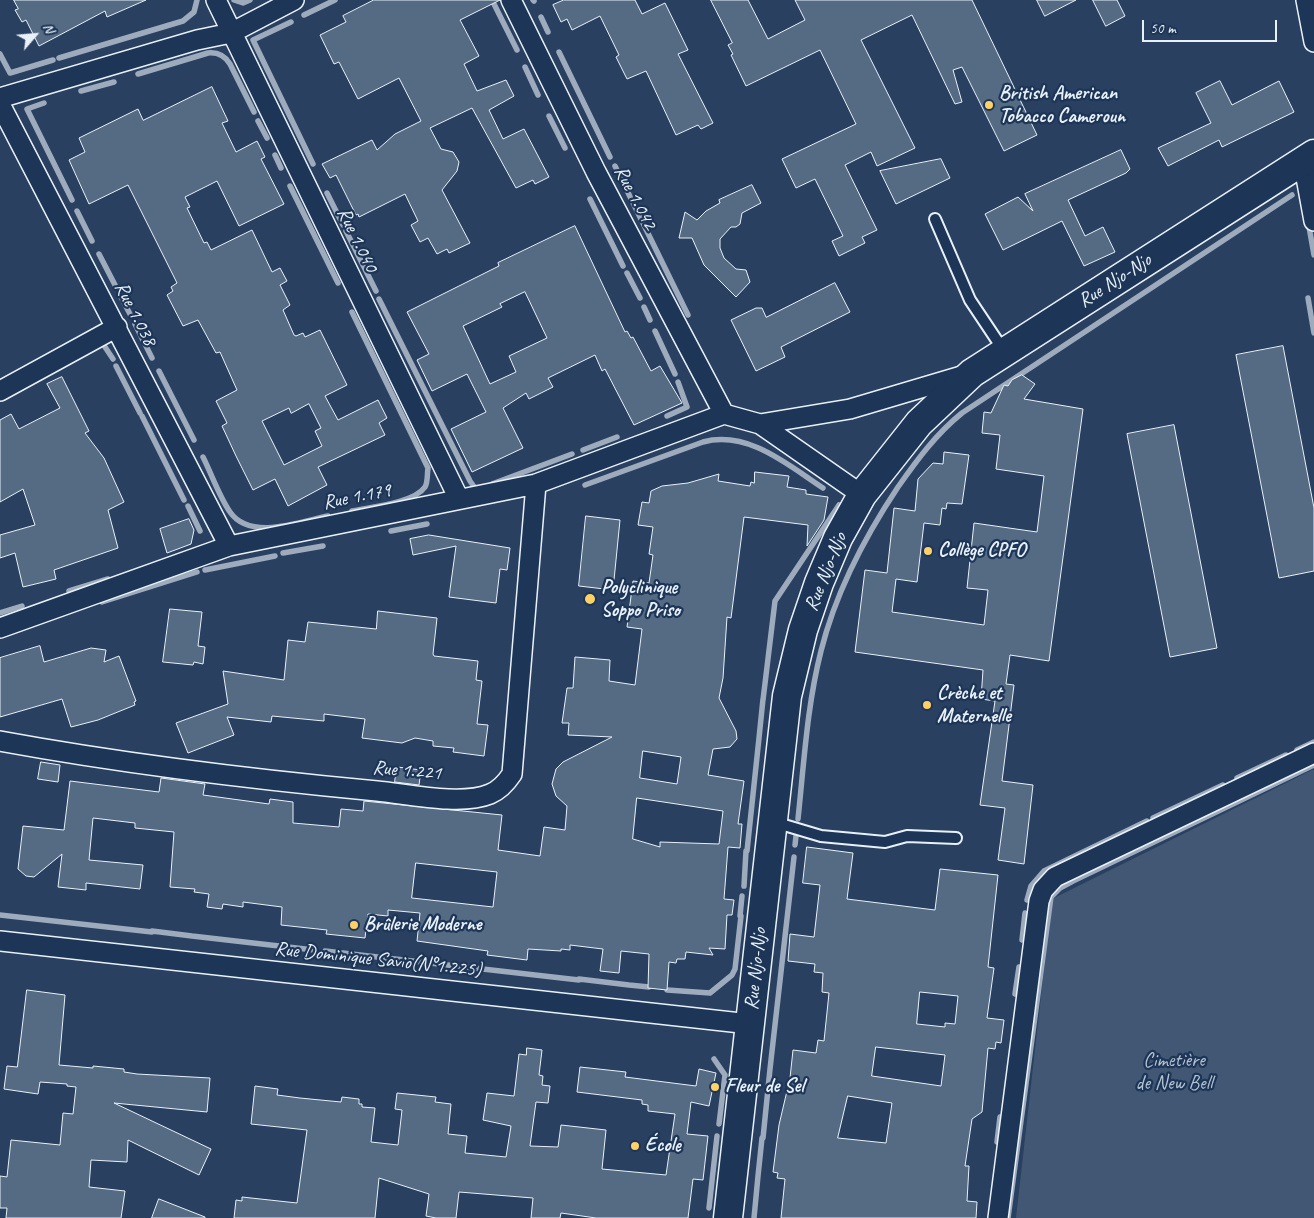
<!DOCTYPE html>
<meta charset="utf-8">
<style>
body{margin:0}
#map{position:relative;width:1314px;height:1218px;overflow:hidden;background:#294061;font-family:Caveat,sans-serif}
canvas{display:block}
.north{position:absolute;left:10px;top:10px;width:50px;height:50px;-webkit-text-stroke:4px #1d3557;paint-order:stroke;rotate:63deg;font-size:14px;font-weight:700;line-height:20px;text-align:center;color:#e8f1f8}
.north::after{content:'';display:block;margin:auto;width:18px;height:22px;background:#e8f1f8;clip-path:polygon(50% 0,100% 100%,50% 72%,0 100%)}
.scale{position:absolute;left:1142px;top:20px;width:135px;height:22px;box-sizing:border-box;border:2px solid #e8f1f8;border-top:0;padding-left:6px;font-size:15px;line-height:18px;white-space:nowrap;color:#e8f1f8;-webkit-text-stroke:4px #1d3557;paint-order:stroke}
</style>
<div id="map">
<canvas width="1314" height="1218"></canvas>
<div class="north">N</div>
<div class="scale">50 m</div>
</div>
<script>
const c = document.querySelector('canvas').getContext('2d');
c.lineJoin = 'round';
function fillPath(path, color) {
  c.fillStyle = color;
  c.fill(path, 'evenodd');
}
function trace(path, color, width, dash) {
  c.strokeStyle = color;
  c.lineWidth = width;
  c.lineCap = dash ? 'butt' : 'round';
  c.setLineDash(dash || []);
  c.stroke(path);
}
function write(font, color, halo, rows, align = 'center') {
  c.font = font + ' Caveat,sans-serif';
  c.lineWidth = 4.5;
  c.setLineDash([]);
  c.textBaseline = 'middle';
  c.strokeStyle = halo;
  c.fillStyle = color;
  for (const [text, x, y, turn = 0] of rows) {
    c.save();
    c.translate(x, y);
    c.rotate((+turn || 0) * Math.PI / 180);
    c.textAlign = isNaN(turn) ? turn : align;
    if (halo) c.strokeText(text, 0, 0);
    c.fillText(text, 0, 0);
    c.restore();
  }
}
const green = new Path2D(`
 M1314,769V1218H1016L1052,899Z`);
const stream = new Path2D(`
 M234,0L243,3L250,0
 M492,0L517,50
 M533,0L534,1
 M304,15L335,0
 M541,17L548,32
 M291,22L253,40L313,164
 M559,52L610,157
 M0,54L10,73L53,60
 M59,58L183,21L194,12L197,0
 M525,67L538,95
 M138,74L208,53C218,52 225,56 230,64L254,112
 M81,91L114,82
 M44,103L27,109L72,200
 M549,116L565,148
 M258,121L267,138
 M275,155L281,168
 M615,166L688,315
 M290,186L338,283
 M327,193L343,225
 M590,199L623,266
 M77,211L92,241
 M1308,221L1314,255
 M346,231L376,291
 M99,254L115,285
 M627,273L640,298
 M120,295L130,314
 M1308,298L1314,333
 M379,299L470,481L475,488H480
 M644,307L650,320
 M352,312L428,468C427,474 428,482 425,487C414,503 371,507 352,511
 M135,324L152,358
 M655,331L675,374
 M103,344L113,359
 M116,366L140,413
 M159,371L194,440
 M142,416L184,500
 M667,416L687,407L678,382
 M583,450L617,437
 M203,457C212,475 219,496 230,512C250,541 300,522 328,516
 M492,484L572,454
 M585,485L703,442C748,430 788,465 823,488
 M188,506L200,531
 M391,531L427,524
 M283,553L323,546
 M205,570L275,556
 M69,591L108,579
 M102,602L197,572
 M0,613L22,606
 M763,700L775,601L839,505
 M759,738L763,699
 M1297,750L1314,742
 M1237,778L1286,755
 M1153,818L1223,785
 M798,819C804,763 807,706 821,651C836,591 864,538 898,487C917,460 936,434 962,413L1292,195
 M795,845L796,836
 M747,851L759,738
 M744,886L746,851
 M1027,900L1031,886L1044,871L1147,821
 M0,915L152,932
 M740,916L742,896
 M152,931L192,936
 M192,936L314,950
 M1022,940L1025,913
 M325,951L579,980
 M735,969L741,916
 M579,979L629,985
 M629,985L649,987
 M667,990L710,993L732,975L735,969
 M1015,994L1019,967
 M714,1059L725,1075L719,1124
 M770,1069L794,857
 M763,1138L770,1069
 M997,1142L1000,1117
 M758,1176L762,1138
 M709,1208L717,1136
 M754,1218L758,1176
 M1008,1218L1051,897L1060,888L1073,881L1314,765`);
const building = new Path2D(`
 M14,0H146L107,17L105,11L39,46L26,20L22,22L15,10L18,9Z
 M374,0H500L460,20L479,56L464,64L477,91L506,80L514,96L489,110L503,139L524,129L549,177L535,184L533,180L516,188L472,108L430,128L441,149L453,152L459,162L457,171L442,190L470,243L449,253L447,249L437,254L428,238L420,242L411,225L418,221L405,194L359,217L358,214L356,215L336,175L330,178L322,164L372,140L377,150L395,134L421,121L399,78L358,99L339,62L334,64L320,35L346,22L343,16Z
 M564,0H635L642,14L665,3L688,50L678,54L713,123L701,129L698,125L676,135L646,71L627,79L616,57L619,55L600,16L572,30L567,19L561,22L553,5Z
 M711,0H748L768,39L805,20L795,0H972L1037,135L1004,151L962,67L953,70L962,102L955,104L912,15L861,40L915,148L877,166L871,152L845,165L877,230L862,237L865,243L839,256L832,241L843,236L815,179L796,188L782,159L856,124L820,50L746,86L731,55L733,54L728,45L732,43Z
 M1037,0H1076L1045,16Z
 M1093,0H1117L1125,16L1106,26Z
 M1220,81L1232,105L1279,81L1294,112L1222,147L1219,140L1168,166L1158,148L1211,123L1196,93Z
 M212,87L228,121L222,123L236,152L257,141L265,157L261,159L284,204L239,226L217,181L185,197L190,207L187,208L204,243L207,242L211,250L252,230L272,272L280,268L287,281L280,285L290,305L283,310L294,335L296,336L303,333L305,337L320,330L347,385L325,396L338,420L378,400L387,418L379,423L385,435L318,467L327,485L288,506L275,479L253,490L236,456L222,426L227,423L216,401L237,390L220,352L216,353L198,320L183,326L167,295L173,291L171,287L177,283L128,185L89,204L69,160L85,152L79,138L138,109L143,120ZM309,404L321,428L315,431L322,446L284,465L262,421L289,408L291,413Z
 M1121,150L1130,169L1126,173L1068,200L1085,236L1103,227L1115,252L1084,266L1062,221L1003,250L985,214L1018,197L1033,211L1025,194Z
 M941,159L950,178L896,204L880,171Z
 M752,185L761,203L742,213L740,224L736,227H731L720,239V248L724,258L736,269L746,270L750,282L736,297L704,265L692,238H679L685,212L697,220L706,211L720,203L719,200Z
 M575,226L625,332L627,331L631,338L633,337L651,371L660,366L682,403L634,425L605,369L602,371L595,355L548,378L553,387L529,399L526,393L503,408L523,448L472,472L451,429L486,412L467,374L432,391L417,360L429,354L407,312L499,266L498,263ZM525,292L547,338L509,356L516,372L490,384L463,326L502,307L500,304Z
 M835,283L850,312L781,347L785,357L756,371L731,320L756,308H762L766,317Z
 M1283,346L1314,508V571L1279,578L1236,355Z
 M1022,375L1035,384L1024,399L1083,409L1049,661L1010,655L1006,684L1014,685L1002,781L1033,785L1024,864L998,860L1005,808L980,805L995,701L981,699L983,670L855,652L865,570L887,573L894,508L915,511L918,479L933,463L943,464L944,452L969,455L962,504L947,503L946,509L942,508L940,525L924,523L917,582L896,579L892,612L984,625L988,590L967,588L974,523L1037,532L1044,476L996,469L1000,435L982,433L984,412L991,413L1004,385L1008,386L1012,380Z
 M62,377L89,431L85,433L104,458L124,502L108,510L118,548L54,570L56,579L23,587L15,553L0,558V535L35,525L23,489L0,502V420L11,414L19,429L60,408L47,384Z
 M1174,425L1217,648L1170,657L1127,434Z
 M755,472L789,476L787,487L806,490V494L828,497L824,520L807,546L808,525L744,517L731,618L727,617L723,678L719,698L736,731L737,739L730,747L713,749L708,775L744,781L738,824H742L740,848L728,847L724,899L734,900L732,915H727L725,949L709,948L713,955L686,952L685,959H677L676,963L669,962L667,990L648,988L649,954L621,951L619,973L600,971L603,949L570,945V950L561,949V951L528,949L527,960L487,955L488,951L417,941L420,913L388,910V916L368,914L365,938L326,934L327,930L281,925L282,907L243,902V907L223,904L222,909L207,907L209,894L194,892L195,889L170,887L174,832L135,828V823L93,818L89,860L143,865L140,889L86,883V890L58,887L62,854L34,877L26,876L18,869L23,826L64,830L70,781L159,792L161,778L205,784L203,795L269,804L270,799L293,802V823L339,827L341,809L363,811L364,801L502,815L498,850L540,856L544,827L565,830L567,806L556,796L552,784L556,769L563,762L612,737L568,735L569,723H562L567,688H573L575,657L610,660L609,681L635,685L642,629L627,627L633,581L649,583L653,555L649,554L653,527L638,525L642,502L649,503L651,491L662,486L688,483L719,474L718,481L750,486L751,482L754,483ZM643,751L681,757L677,784L640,778ZM637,798L723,811L719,844L660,842V847L633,839ZM416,863L497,872L493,907L412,898Z
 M586,516L620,520L613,590L579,586Z
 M189,519L194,530L191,544L167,553L160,529Z
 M429,535L510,548L507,570L500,569L496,603L449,597L456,546L413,555L410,539Z
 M170,609L202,612L198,646L205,647L203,664L194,662L193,665L163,662Z
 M378,611L437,618L433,654L434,656L478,661L476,680L482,681L477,724L488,725L484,756L453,752L454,748L433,746V741L415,738L402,743L362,738L365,719L324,714V721L272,716L271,722L227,717L234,735L188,753L176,723L228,704L223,671L284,680L288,640L305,642L308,622L376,629Z
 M40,646L44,662L91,648L106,650L104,662L119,656L136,701L134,702L135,705L98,720L71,727L62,699L0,717V658Z
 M41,762L60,765L58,782L38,779Z
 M397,767L421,770L419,785L395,782Z
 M807,847L853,853L847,899L935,910L940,869L998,875L988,967L994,968L987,1018L1004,1020L1001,1043L996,1042L995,1049L988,1048L982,1112L972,1119L965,1166H969L967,1201L977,1202L976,1218H781L785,1179L777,1178L778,1173L773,1172L779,1125L790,1078L793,1050L816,1053L818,1040L824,1041L829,993L822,992L823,973L814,972L815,964L788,961L790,934L814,937L820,885L803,883ZM920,992L958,996L955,1024L945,1023V1027L917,1024ZM876,1047L945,1055L941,1086L872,1076ZM848,1096L892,1103L886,1143L838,1138Z
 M27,990L65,995L59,1065L93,1068V1066L124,1069V1072L137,1074L210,1078L207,1112L114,1103L211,1149L199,1175L128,1140L127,1162L91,1160L89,1187L125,1191L121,1218H6L7,1208H0V1176L7,1177L11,1140L60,1145L63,1113L73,1114L76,1087L67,1086V1084L40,1082L38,1094L4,1089L7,1066L17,1067Z
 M527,1048L542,1050L539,1075L543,1076L542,1085L550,1086L548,1103L536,1102L530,1146L558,1147L561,1125L606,1130L602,1169L666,1175L675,1114L648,1111V1105L642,1104V1100L577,1092L580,1067L626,1072L625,1077L696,1086L699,1069L716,1073L709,1106L691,1102L687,1134L708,1136L703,1180L693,1179L688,1218H596L561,1213L560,1218H531L533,1198L459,1192L456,1218H436L426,1216L429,1194L379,1178L375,1218H234L236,1200L242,1201V1197L297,1203L307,1130L251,1124L255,1086L278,1089L277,1095L300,1098L341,1102L342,1097L359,1099V1104H362V1107L375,1108L371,1142L398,1145L402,1110L395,1109L397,1093L436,1097L435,1102L451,1104L448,1134L467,1136L465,1153L506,1157L511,1126L483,1120L487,1093L514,1096L519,1054L526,1055Z
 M159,1199L205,1217V1218H152Z`);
const lane = new Path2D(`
 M935,219L970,300L1004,351
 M774,822L821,836L885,842L907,836L956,838`);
const street = new Path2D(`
 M216,0L459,499
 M511,0L596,172L724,414
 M1306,0L1314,42
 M0,98L197,40L231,33L294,0
 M0,104L229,546
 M1303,161L1314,221
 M0,391L117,327
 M724,414L760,424L862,495
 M760,424L850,409L968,374
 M0,628L229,546L536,484L724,414
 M0,741C125,764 250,779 377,791C408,794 461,806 490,794C500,790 506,783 512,774L536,484
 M0,941L750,1024
 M998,1218L1039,901L1043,890L1055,877L1314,753`);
const secondary = new Path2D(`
 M728,1218L787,696L803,630L819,583L838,538L862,495L919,423L972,373L1314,154`);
const markers = [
 [989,105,5,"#ffd166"],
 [928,551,5,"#ffd166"],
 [590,599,6,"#ffd166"],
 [927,705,5,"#ffd166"],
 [354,925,5,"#ffd166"],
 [715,1087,5,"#ffd166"],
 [635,1146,5,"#ffd166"]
];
const poiNames = [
 ["British American",999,94],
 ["Tobacco Cameroun",999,117],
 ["Collège CPFO",938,551],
 ["Polyclinique",601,588],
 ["Soppo Priso",601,611],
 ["Crèche et",937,694],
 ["Maternelle",937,717],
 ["Brûlerie Moderne",364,925],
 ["Fleur de Sel",725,1087],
 ["École",645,1146]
];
const streetNames = [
 ["Rue 1.042",635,198,62],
 ["Rue 1.040",357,240,64],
 ["Rue Njo-Njo",1115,281,-33],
 ["Rue 1.038",135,314,63],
 ["Rue 1.179",357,497,-11],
 ["Rue Njo-Njo",826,572,-68],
 ["Rue 1.221",407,771,5],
 ["Rue Dominique Savio(N°1.225)",378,960,6],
 ["Rue Njo-Njo",756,969,-84]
];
const parkNames = [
 ["Cimetière",1174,1061],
 ["de New Bell",1174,1084]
];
fillPath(green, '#415774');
trace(stream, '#9dabbd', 5.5);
fillPath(building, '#556a83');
trace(building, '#e8f1f8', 1);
trace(lane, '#e8f1f8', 14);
trace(street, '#e8f1f8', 22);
trace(secondary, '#e8f1f8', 31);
trace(lane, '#1d3557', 10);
trace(street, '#1d3557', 19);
trace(secondary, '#1d3557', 28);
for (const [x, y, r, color] of markers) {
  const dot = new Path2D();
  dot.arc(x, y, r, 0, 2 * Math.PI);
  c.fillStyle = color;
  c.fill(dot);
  trace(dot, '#1d3557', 2);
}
write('bold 20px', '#e8f1f8', '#1d3557', poiNames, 'left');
write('20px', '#e8f1f8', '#1d3557', streetNames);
write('20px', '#b6c3d0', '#1d3557', parkNames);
</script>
